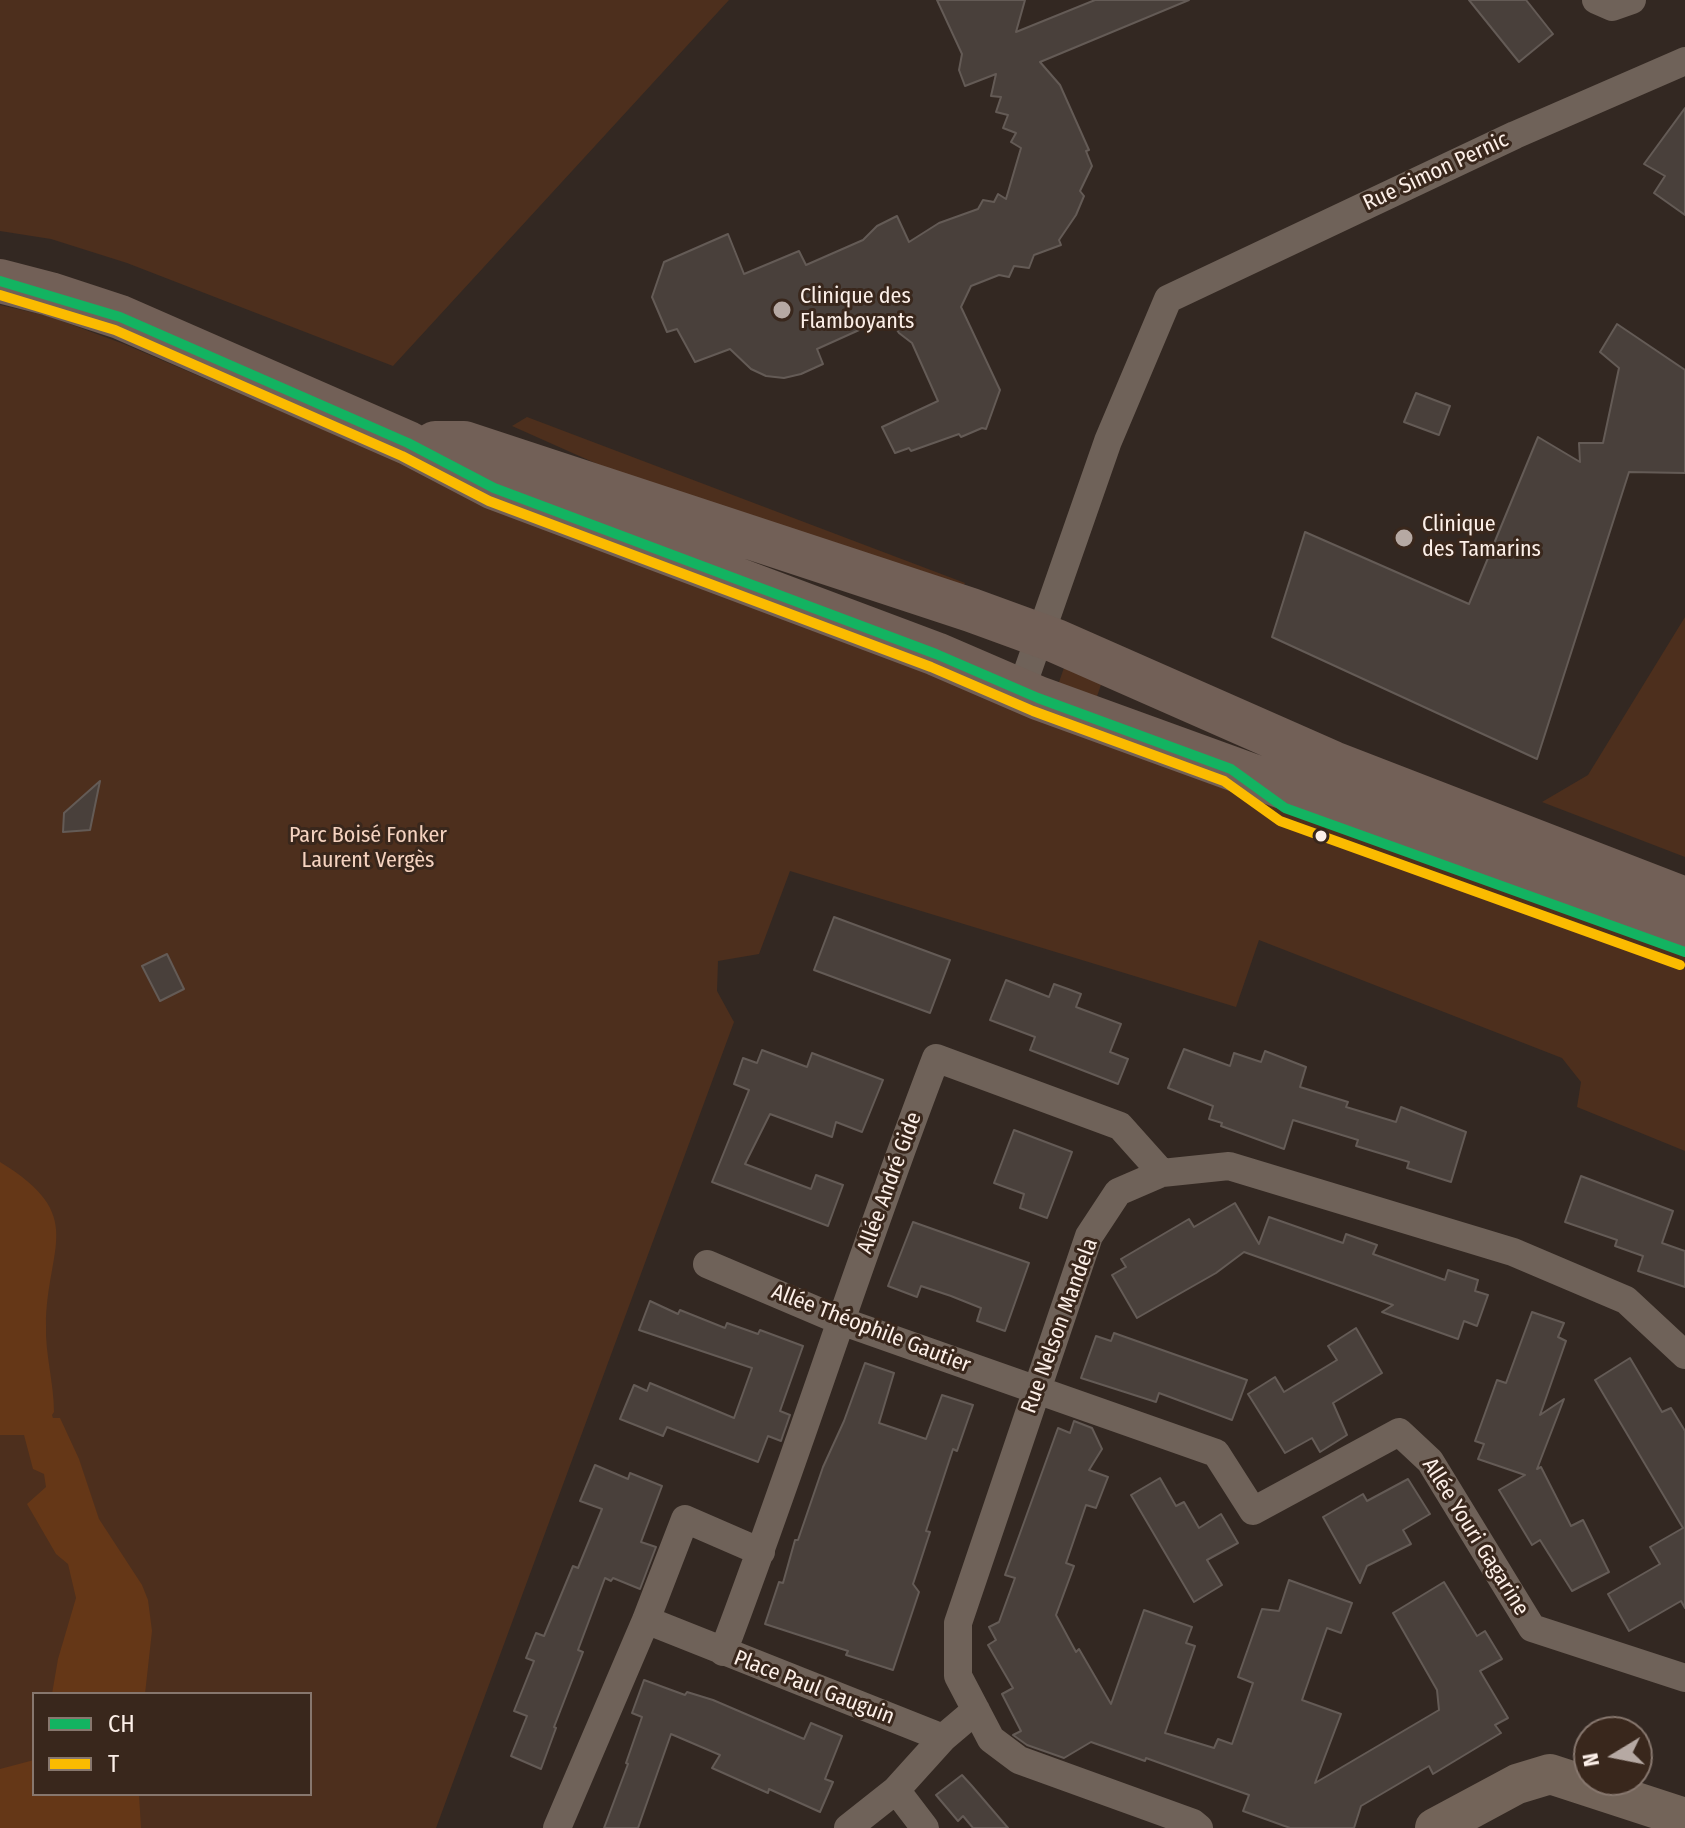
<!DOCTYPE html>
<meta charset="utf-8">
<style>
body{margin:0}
#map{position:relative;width:1685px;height:1828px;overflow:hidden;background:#332822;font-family:"Fira Sans Condensed",sans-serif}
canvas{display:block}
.legend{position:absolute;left:32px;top:1692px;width:280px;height:104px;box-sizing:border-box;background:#39271c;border:2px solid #87776e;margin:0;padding:10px 14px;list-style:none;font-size:24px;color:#fcefe8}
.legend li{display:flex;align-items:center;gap:16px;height:40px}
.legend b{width:40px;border:2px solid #87776e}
.north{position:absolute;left:1573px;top:1716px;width:80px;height:80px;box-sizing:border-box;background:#39271c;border:2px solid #87776e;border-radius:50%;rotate:260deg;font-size:22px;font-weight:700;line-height:32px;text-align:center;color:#fcefe8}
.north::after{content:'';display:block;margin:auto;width:28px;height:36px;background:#b6a9a3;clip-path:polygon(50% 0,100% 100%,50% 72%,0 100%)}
</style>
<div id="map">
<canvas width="1685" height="1828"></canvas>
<ul class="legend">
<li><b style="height:10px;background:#13b361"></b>CH</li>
<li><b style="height:10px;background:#fbbb00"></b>T</li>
</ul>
<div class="north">N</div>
</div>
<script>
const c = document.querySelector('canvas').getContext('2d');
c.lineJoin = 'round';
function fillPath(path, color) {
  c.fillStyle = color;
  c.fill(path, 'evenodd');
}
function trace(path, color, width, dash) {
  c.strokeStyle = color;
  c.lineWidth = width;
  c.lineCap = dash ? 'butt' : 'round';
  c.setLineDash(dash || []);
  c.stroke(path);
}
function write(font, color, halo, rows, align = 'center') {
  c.font = font + ' "Fira Sans Condensed",sans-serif';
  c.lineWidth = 6;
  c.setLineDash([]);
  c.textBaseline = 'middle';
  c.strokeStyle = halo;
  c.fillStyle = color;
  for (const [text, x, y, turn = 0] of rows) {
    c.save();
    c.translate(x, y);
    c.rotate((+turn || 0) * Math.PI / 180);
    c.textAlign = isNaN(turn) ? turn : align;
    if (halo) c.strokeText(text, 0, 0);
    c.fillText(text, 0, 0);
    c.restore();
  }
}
const green = new Path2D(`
 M0,0H729L393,366L127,263L51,239L0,231Z
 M0,305L48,316L124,344L528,517L1685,953V1151L1577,1107L1581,1082L1562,1058L1259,940L1236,1007L790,871L759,954L718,961L717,991L734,1022L436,1828H0ZM34,1694H310V1794H34Z
 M527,417L965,583L956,598L687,504L512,426Z
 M1685,617V857L1542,802L1588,775Z
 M1065,665L1103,679L1093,708L1058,685Z`);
const water = new Path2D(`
 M0,1162C88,1216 47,1245 46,1325C45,1354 54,1383 54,1412L52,1415L53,1418H60L79,1459L99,1519L142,1585L148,1600L152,1631L145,1694H52L58,1659L76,1598L68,1564L56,1554L27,1504L46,1487L44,1474L33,1469L24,1435H0Z
 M34,1760V1794H139L141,1828H0V1769Z`);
const building = new Path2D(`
 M937,0H1025L1016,32L1095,0H1189L1040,62L1060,85L1089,150L1086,151L1092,166L1080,191L1084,196L1076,215L1059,240L1061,245L1034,255L1029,268L1014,266L1009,277L999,275L971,286L961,307L1000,390L986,429L982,428L961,437L959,434L911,451L909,448L895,453L882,427L938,401L912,343L899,333L888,317L817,349L823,364L801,374L784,378L766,376L751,369L730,349L695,362L677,329L667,332L652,297L664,262L728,234L744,274L799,251L806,265L863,240L877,226L897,216L909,242L939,223L978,209L983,200L994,202L998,194L1006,199L1021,148L1011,142L1016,133L1003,128L1008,115L996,112L1001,97L991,96L996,74L965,86L959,70L962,54Z
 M1469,0H1526L1553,34L1519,62Z
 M1685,108V215L1654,193L1665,176L1644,164Z
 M1617,324L1685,370V473L1629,472L1537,759L1272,637L1305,532L1469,604L1538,437L1580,462L1579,443H1603L1619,368L1600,352Z
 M1416,393L1450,406L1439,435L1404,422Z
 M100,781L90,830L63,832L64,813Z
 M834,917L950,960L930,1013L814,970Z
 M167,954L184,989L160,1001L142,966Z
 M1006,980L1049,997L1054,984L1068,989L1081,994L1076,1007L1121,1024L1110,1052L1128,1059L1118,1084L1030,1050L1035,1037L990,1020Z
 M1184,1049L1230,1066L1234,1053L1261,1062L1265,1051L1306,1067L1300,1087L1348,1102L1346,1107L1396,1122L1401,1107L1466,1132L1451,1182L1407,1168L1409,1162L1356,1146L1358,1140L1293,1120L1284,1149L1221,1126L1222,1123L1209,1119L1213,1106L1168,1088Z
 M762,1050L807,1067L812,1053L883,1080L862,1132L836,1122L832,1137L770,1114L745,1164L811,1189L816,1175L843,1185L828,1226L712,1182L749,1090L734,1084L743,1058L757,1063Z
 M1014,1130L1072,1152L1047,1218L1020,1208L1024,1194L994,1183Z
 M1581,1176L1673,1211L1662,1243L1685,1251V1287L1638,1271L1643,1256L1615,1246L1617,1240L1565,1222Z
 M1235,1203L1259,1244L1269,1217L1343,1243L1346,1234L1377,1245L1373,1254L1445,1280L1448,1270L1478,1280L1475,1291L1488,1295L1477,1326L1464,1321L1458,1339L1382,1312L1393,1305L1244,1252L1216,1273L1137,1318L1112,1275L1126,1267L1121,1259L1189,1219L1194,1227Z
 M913,1222L1029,1263L1005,1331L977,1321L981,1308L951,1296L921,1286L917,1297L888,1286Z
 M650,1301L678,1314L680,1310L725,1328L727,1323L758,1334L760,1330L803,1346L780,1411L790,1415L783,1435L781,1441L768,1436L758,1462L667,1427L663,1436L620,1419L634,1385L647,1391L650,1383L734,1418L752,1368L639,1330Z
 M1532,1312L1564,1323L1558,1337L1566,1341L1540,1415L1564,1399L1537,1469L1541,1467L1571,1526L1583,1520L1609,1572L1572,1591L1540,1540L1532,1545L1499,1490L1525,1475L1478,1459L1484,1444L1475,1441L1497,1380L1506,1383Z
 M1356,1328L1382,1373L1333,1403L1347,1435L1320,1452L1312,1438L1285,1453L1248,1394L1275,1377L1284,1392L1337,1360L1328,1346Z
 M1114,1333L1247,1380L1232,1420L1159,1393L1156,1402L1081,1378L1096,1336L1111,1341Z
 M1630,1358L1662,1412L1671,1408L1685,1431V1608L1681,1601L1629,1631L1608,1594L1660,1564L1650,1547L1683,1528L1595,1380Z
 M865,1363L894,1373L879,1423L926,1439L942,1395L973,1405L957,1451L953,1449L926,1531L930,1532L913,1584L919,1592L893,1670L846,1655L848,1651L765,1624L779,1582L783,1583L795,1540H798L823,1467L844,1421Z
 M1074,1421L1092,1428L1102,1449L1089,1470L1108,1477L1096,1508L1086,1505L1066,1563L1074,1566L1056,1615L1076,1652L1079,1649L1111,1704L1144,1610L1192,1627L1186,1643L1195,1646L1165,1733L1214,1748L1218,1739L1232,1744L1253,1683L1238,1677L1262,1609L1279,1611L1289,1580L1352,1603L1341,1633L1327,1628L1302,1700L1341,1714L1315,1783L1439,1710L1437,1690L1393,1613L1444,1582L1477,1636L1485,1631L1502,1659L1480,1671L1508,1718L1495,1725L1501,1733L1433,1774L1429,1766L1361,1806L1354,1828H1290L1243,1811L1249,1795L1146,1758L1145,1761L1091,1742L1064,1758L1027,1745L1013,1735L1021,1731L1002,1694L1013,1688L988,1645L996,1640L989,1627L999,1622L1015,1578L1005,1575L1058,1428L1070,1433Z
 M595,1465L628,1479L630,1473L662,1486L641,1542L656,1547L640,1589L613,1578L611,1581L605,1578L578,1650L583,1652L554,1727L556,1728L541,1769L511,1756L527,1716L514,1711L534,1661L526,1658L536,1633L544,1636L573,1566L578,1568L602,1509L580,1501Z
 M1160,1478L1176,1506L1184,1502L1199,1528L1221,1514L1238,1543L1207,1560L1222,1585L1194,1602L1131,1495Z
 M1408,1479L1430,1514L1403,1530L1411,1544L1367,1566L1360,1583L1323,1517L1363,1494L1367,1501Z
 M644,1680L685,1695L687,1692L713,1700L804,1739L811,1723L842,1736L825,1779L833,1782L820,1812L769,1789L768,1793L712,1768L720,1755L671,1734L638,1828H604L628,1764L626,1763L642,1717L632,1713Z
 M962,1775L972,1786L1008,1828H973L963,1816L958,1821L936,1795Z`);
const street = new Path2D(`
 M1596,0L1612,7L1632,0
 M1021,690L1108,441L1168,299L1515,135L1685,61
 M707,1264L841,1321L1216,1453L1253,1511L1399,1432L1430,1461L1532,1628L1685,1678
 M646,1620L943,1738L976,1710
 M723,1652C798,1455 860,1255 936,1058L1120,1126L1162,1173
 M896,1790L925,1828
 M557,1828L646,1620L685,1519L761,1552
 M848,1828L896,1790L943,1738
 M1199,1828L1193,1823L1019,1760L991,1739L958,1676V1623L1089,1236L1118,1192L1162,1173L1229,1166L1513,1252L1626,1300L1685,1355`);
const secondary = new Path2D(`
 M1435,1828L1517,1784L1550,1774L1685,1818`);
const primary = new Path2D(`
 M0,281L50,294L120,317L408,443L494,488L936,654L1038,698L1685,933
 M435,443H464L971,610L1056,641L1333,763L1685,899`);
const bus1 = new Path2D(`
 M0,281L120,317L408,443L494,488L936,654L1038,698L1231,769L1285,808L1685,952`);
const bus2 = new Path2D(`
 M0,295L115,330L402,456L489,501L931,667L1033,711L1224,781L1280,821L1680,965`);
const markers = [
 [782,310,10,"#b6a9a3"],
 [1404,538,10,"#b6a9a3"],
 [1321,836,7,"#fcefe8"]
];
const streetNames = [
 ["Rue Simon Pernic",1436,172,-25],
 ["Allée André Gide",890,1183,-70],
 ["Rue Nelson Mandela",1060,1326,-70],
 ["Allée Théophile Gautier",871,1329,21],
 ["Allée Youri Gagarine",1475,1537,58],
 ["Place Paul Gauguin",814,1688,21]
];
const poiNames = [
 ["Clinique des",800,297],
 ["Flamboyants",800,322],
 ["Clinique",1422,525],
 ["des Tamarins",1422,550]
];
const parkNames = [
 ["Parc Boisé Fonker",368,836],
 ["Laurent Vergès",368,861]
];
fillPath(green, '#4d2f1d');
fillPath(water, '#653717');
fillPath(building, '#49403b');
trace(building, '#645b56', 2);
trace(street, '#6f6259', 28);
trace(secondary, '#736459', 40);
trace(primary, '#726057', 44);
trace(bus1, '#13b361', 10);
trace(bus2, '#fbbb00', 10);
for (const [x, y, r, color] of markers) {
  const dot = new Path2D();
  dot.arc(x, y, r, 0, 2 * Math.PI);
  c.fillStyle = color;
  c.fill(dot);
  trace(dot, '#39271c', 3);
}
write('22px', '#fcefe8', '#39271c', streetNames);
write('22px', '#fcefe8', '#39271c', poiNames, 'left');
write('22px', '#f5d3c0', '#39271c', parkNames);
</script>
